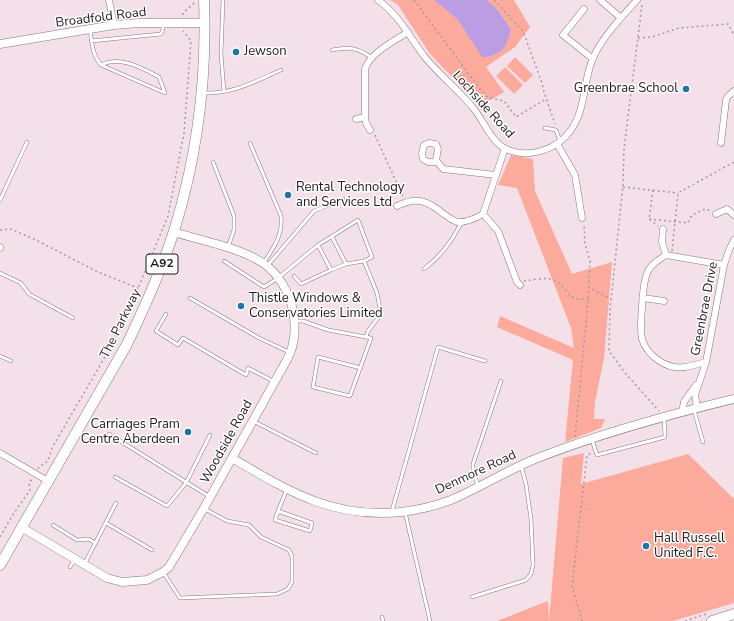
<!DOCTYPE html>
<style>
body{margin:0}
canvas{display:block;background:#f3e0e9}
</style>
<canvas width="734" height="621"></canvas>
<script>
const c = document.querySelector('canvas').getContext('2d');
c.lineJoin = 'round';
function fillPath(path, color) {
  c.fillStyle = color;
  c.fill(path, 'evenodd');
}
function trace(path, color, width, dash) {
  c.strokeStyle = color;
  c.lineWidth = width;
  c.lineCap = dash ? 'butt' : 'round';
  c.setLineDash(dash || []);
  c.stroke(path);
}
function write(font, color, halo, rows, align = 'center') {
  c.font = font + ' "Nunito Sans",sans-serif';
  c.lineWidth = 3;
  c.setLineDash([]);
  c.textBaseline = 'middle';
  c.strokeStyle = halo;
  c.fillStyle = color;
  for (const [text, x, y, turn = 0] of rows) {
    c.save();
    c.translate(x, y);
    c.rotate((+turn || 0) * Math.PI / 180);
    c.textAlign = isNaN(turn) ? turn : align;
    if (halo) c.strokeText(text, 0, 0);
    c.fillText(text, 0, 0);
    c.restore();
  }
}
const green = new Path2D(`
 M390,0H434L458,20L484,58C503,54 506,48 511,29L497,9L487,0H514L530,27L515,47L486,67L504,92L480,106L430,54L398,5Z
 M515,57L533,75L525,83L507,66Z
 M505,67L523,85L514,94L496,76Z
 M511,155L533,159L535,191L572,274L612,262L604,358L595,402L594,419H605L601,428L565,442L573,360L497,327L500,316L574,348L571,328L517,188L498,185Z
 M584,453L581,484L688,454L734,499V603L673,621H549L563,458Z
 M548,601L549,621H497Z`);
const water = new Path2D(`
 M434,0H487L497,9L511,29C506,48 504,54 483,58L458,20Z`);
const path = new Path2D(`
 M414,0L485,96L504,101L516,117L546,99
 M494,0L523,31L542,83L544,92L555,124
 M642,5L624,149L623,185L610,310L609,351L626,374L659,411
 M183,15V13L195,2
 M638,38L652,37L679,28L728,24L734,35
 M375,135L403,197
 M623,187L678,193
 M653,190L649,219L658,226
 M649,219L688,223L692,215L705,209L711,211
 M0,230L11,229L38,241L98,272L138,288
 M672,251L678,193L734,162
 M524,281C534,280 547,276 556,281C570,290 566,301 588,299
 M588,287L611,299
 M575,437L588,302L590,261L585,244L584,224
 M38,469L39,467L48,461L52,448L109,350L139,286L168,216L184,133L191,41L183,31
 M0,537L12,516L30,490L29,483L32,479
 M582,621L572,586L587,455L592,453
 M685,621L706,614`);
const service = new Path2D(`
 M223,0L221,54L224,92
 M90,30C92,42 92,55 101,65L165,93L159,77C142,68 120,55 101,65
 M91,41L161,34L163,29V25
 M332,50C349,47 357,47 372,58
 M203,93C233,94 254,82 281,70
 M545,128L556,130L560,141
 M250,143L281,216C283,234 274,248 264,262
 M213,162L234,216V230L228,247
 M0,200L27,142
 M332,237L346,264L364,261
 M318,245L331,270L346,264
 M224,261L264,287L278,278L318,245L358,220L372,257L364,261L377,293L381,314L368,331L366,337L328,330L303,321H295
 M268,265L314,211L343,199
 M424,269C440,257 451,243 460,225L463,223
 M0,273L21,283L29,294L73,318
 M294,276L301,284L331,270
 M190,298L259,338L289,352
 M166,314L156,331L178,345L183,338L246,375L248,368L273,381
 M0,356L11,361
 M361,368L318,357L313,387L350,396L371,338L366,337
 M694,410L703,442
 M253,421L316,453
 M109,434L210,497
 M592,440L597,455L665,437L664,417
 M115,477L167,506L186,483L210,435
 M478,486L473,470V464L501,381
 M278,511L275,520L310,531L312,523L278,511L287,489
 M392,511L438,347L485,361
 M405,512L430,621
 M106,523L152,550
 M53,525L77,540L89,539L95,543
 M85,563L116,503
 M70,567L75,559
 M163,572L180,598L277,594L288,589L292,582V556L289,550L261,537L249,525L227,521L205,509
 M472,597L526,580L531,574L533,565L531,519L526,484L521,466
 M382,617L383,621`);
const minor = new Path2D(`
 M109,0L114,25
 M378,0C399,15 409,36 424,56C439,75 459,90 474,109C483,120 492,143 506,149C529,159 557,150 571,130C586,109 583,81 593,58C603,36 621,18 637,0
 M600,0L621,18
 M584,9L563,35L593,59
 M356,119L365,117
 M370,130L366,123L365,117V69C370,53 394,41 408,32
 M721,143L726,100L728,96L734,91
 M557,144L575,175L582,218
 M436,160L435,162H428L423,159L422,153L424,145L429,143L436,144L438,149L436,160L443,169L496,175
 M397,206C418,196 428,201 445,215C450,218 454,222 459,222C467,222 476,218 483,214L505,148
 M483,214L498,231L517,282L520,285
 M716,214L727,209L734,215
 M663,229L662,242L666,255
 M0,247V248
 M643,298L664,301
 M706,362C699,364 692,366 685,367C667,370 647,356 642,339C640,328 641,318 642,308C642,299 644,279 648,271C651,264 660,259 666,255L724,265
 M697,408L695,395L706,362L724,265L729,250L734,240
 M682,412L684,402L696,385
 M0,453L48,481`);
const tertiary = new Path2D(`
 M0,44L114,25L139,23H205
 M232,458C288,491 333,519 401,512C418,510 435,506 451,500C479,488 506,471 535,459C599,434 667,415 734,399
 M21,527L107,578L122,582L147,580L163,572L169,567L204,508L288,358C295,344 296,326 293,311C290,293 278,273 263,263C238,247 202,241 174,232`);
const primary = new Path2D(`
 M0,565L126,346C144,309 161,271 174,231C197,157 207,77 204,0
 M712,621L734,614`);
const markers = [
 [236,52,4,"#1d77a6"],
 [686,89,4,"#1d77a6"],
 [288,195,4,"#1d77a6"],
 [241,306,4,"#1d77a6"],
 [188,432,4,"#1d77a6"],
 [646,546,4,"#1d77a6"]
];
const shields = [
 [162,264,32]
];
const shieldNames = [
 ["A92",162,264]
];
const streetNames = [
 ["Broadfold Road",101,18,-7],
 ["Lochside Road",483,105,48],
 ["Greenbrae Drive",705,309,-79],
 ["The Parkway",121,324,-64],
 ["Woodside Road",227,442,-61],
 ["Denmore Road",476,473,-25]
];
const poiNames = [
 ["Jewson",244,52],
 ["Greenbrae School",678,89,"right"],
 ["Rental Technology",296,188],
 ["and Services Ltd",296,203],
 ["Thistle Windows &",249,299],
 ["Conservatories Limited",249,314],
 ["Carriages Pram",180,425,"right"],
 ["Centre Aberdeen",180,440,"right"],
 ["Hall Russell",654,539],
 ["United F.C.",654,554]
];
fillPath(green, '#fbaa9b');
fillPath(water, '#ba9de3');
trace(service, '#87767e', 4);
trace(minor, '#87767e', 7);
trace(tertiary, '#87767e', 9);
trace(primary, '#87767e', 11);
trace(path, '#a799a0', 1.5, [2, 3]);
trace(service, '#fff', 3);
trace(minor, '#fff', 6);
trace(tertiary, '#fff', 8);
trace(primary, '#fff', 10);
for (const [x, y, r, color] of markers) {
  const dot = new Path2D();
  dot.arc(x, y, r, 0, 2 * Math.PI);
  c.fillStyle = color;
  c.fill(dot);
  trace(dot, '#fff', 1.5);
}
for (const [x, y, w] of shields) {
  const box = new Path2D();
  box.roundRect(x - w / 2, y - 10, w, 20, 3);
  c.fillStyle = '#fff';
  c.fill(box);
  trace(box, '#1f191c', 1);
}
write('bold 12px', '#1f191c', null, shieldNames);
write('13px', '#1f191c', '#fff', streetNames);
write('13px', '#1f191c', '#fff', poiNames, 'left');
</script>
